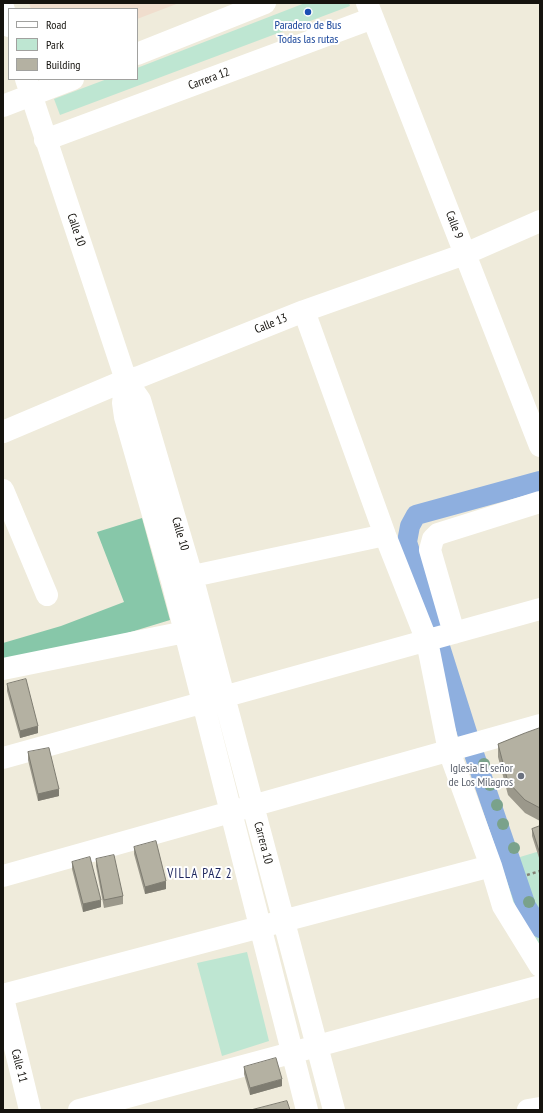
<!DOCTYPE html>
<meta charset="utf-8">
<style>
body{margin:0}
#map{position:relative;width:543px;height:1113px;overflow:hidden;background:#efebdb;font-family:"PT Sans Narrow",sans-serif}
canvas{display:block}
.frame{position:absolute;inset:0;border:4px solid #15130e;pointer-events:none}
.legend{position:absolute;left:8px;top:8px;width:130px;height:72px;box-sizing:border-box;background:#fff;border:1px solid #a1a19f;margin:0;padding:5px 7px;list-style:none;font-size:12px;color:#15130e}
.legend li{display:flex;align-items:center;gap:8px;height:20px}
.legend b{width:20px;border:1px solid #a1a19f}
</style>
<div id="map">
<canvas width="543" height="1113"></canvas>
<div class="frame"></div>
<ul class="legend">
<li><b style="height:5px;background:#fff"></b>Road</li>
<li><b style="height:11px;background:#bee6d2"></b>Park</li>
<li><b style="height:11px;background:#b4b1a2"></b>Building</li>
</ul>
</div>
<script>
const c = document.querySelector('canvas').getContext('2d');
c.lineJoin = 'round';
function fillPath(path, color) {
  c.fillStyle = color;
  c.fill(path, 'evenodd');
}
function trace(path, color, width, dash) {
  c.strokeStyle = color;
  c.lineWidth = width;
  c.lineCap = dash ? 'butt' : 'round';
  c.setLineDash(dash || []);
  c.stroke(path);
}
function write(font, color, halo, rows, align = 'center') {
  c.font = font + ' "PT Sans Narrow",sans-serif';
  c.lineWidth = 4;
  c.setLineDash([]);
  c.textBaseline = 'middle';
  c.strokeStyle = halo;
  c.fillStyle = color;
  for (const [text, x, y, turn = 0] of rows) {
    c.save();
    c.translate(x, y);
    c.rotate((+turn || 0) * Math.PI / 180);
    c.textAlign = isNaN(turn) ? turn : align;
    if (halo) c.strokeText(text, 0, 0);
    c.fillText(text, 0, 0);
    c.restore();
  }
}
const commercial = new Path2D(`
 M29,3H179L137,19V9H31Z`);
const green = new Path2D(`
 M305,3H349L350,6L60,115L54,99L107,79H137V68Z
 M540,851V948L510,899L500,863Z
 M247,952L269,1041L222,1056L197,963Z`);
const forest = new Path2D(`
 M142,518L170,620L46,658L3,667V643L61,626L124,602L97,532Z`);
const canal = new Path2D(`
 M540,481L416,515L410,526L407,542L471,745L526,906L540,928`);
const path = new Path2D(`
 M527,875L540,871`);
const minor = new Path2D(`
 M367,3L540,446
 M3,7L9,26
 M137,54L265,3
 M26,79L126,380L140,400L143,410L192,576L334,1110
 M3,106L73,79
 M45,140L373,18
 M304,311L385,535L427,641L449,751L491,866L503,906L540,966
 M126,380L123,403L125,417L172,581L307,1110
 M3,432L126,380L139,377L304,311L465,254L540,221
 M3,490L47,595
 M179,579L385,535
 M454,633L430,550L433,539L438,534L540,502
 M3,669L185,632
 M3,758L540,609
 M3,876L540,725
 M3,995L491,866
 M3,998L30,1110
 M79,1110L540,986
 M528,1110L540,1108`);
const trees = [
 [484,764],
 [490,785],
 [497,805],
 [503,824],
 [514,848],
 [529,902]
];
const wall = new Path2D(`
 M7,684L38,733L20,738L7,691Z
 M540,728V821L525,813L508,795L498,757V744Z
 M28,752L59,796L38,801L28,760Z
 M540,826V861L532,836V829Z
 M134,847L166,889L145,894L134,854Z
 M96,859L123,896V904L104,908L96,866Z
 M72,862L101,907L83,912L72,869Z
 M244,1067L282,1086L250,1095L244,1074Z`);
const shadedWall = new Path2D(`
 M38,726V733L20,738V731Z
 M59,789V796L38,801V794Z
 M166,881V889L145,894V887Z
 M101,900V907L83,912V904Z
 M282,1079V1086L250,1095V1088Z`);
const building = new Path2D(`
 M26,679L38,726L20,731L7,684Z
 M540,728V808L525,800L508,782L498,744L525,733Z
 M49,748L59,789L38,794L28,752Z
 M540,826V854L532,829Z
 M156,841L166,881L145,887L134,847Z
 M114,855L123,896L104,900L96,859Z
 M90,857L101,900L83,904L72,862Z
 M276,1058L282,1079L250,1088L244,1067Z
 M287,1101L290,1110H251Z`);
const markers = [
 [308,12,4,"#1a4fb4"],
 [521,776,4,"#6b7280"]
];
const transitNames = [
 ["Paradero de Bus",308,26],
 ["Todas las rutas",308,40]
];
const streetNames = [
 ["Carrera 12",209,79,-20],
 ["Calle 9",454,225,69],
 ["Calle 10",76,230,71],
 ["Calle 13",271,324,-22],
 ["Calle 10",180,534,74],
 ["Carrera 10",263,843,75],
 ["Calle 11",19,1066,76]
];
const worshipNames = [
 ["Iglesia El señor",513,769],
 ["de Los Milagros",513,783]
];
const neighbourhoodNames = [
 ["VILLA PAZ 2",200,874]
];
fillPath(commercial, '#f0ddcd');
fillPath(green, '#bee6d2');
fillPath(forest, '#87c7a9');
trace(canal, '#8eafdf', 20);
trace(path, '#848176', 2.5, [3, 3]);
trace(minor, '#fff', 22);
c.fillStyle = '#7aa28b';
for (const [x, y] of trees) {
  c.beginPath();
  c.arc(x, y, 6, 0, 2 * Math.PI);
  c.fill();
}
fillPath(wall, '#9b988b');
fillPath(shadedWall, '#7e7c71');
fillPath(building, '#b4b1a2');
trace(building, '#7e7c71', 1);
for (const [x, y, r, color] of markers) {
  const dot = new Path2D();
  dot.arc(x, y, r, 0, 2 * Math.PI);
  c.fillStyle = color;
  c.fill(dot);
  trace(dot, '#fff', 1.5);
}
write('12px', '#164399', '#fff', transitNames);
write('12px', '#15130e', '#fff', streetNames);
write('12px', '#5b616d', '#fff', worshipNames, 'right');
c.letterSpacing = '1px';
write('13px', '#1a235b', '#fff', neighbourhoodNames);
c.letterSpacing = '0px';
</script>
